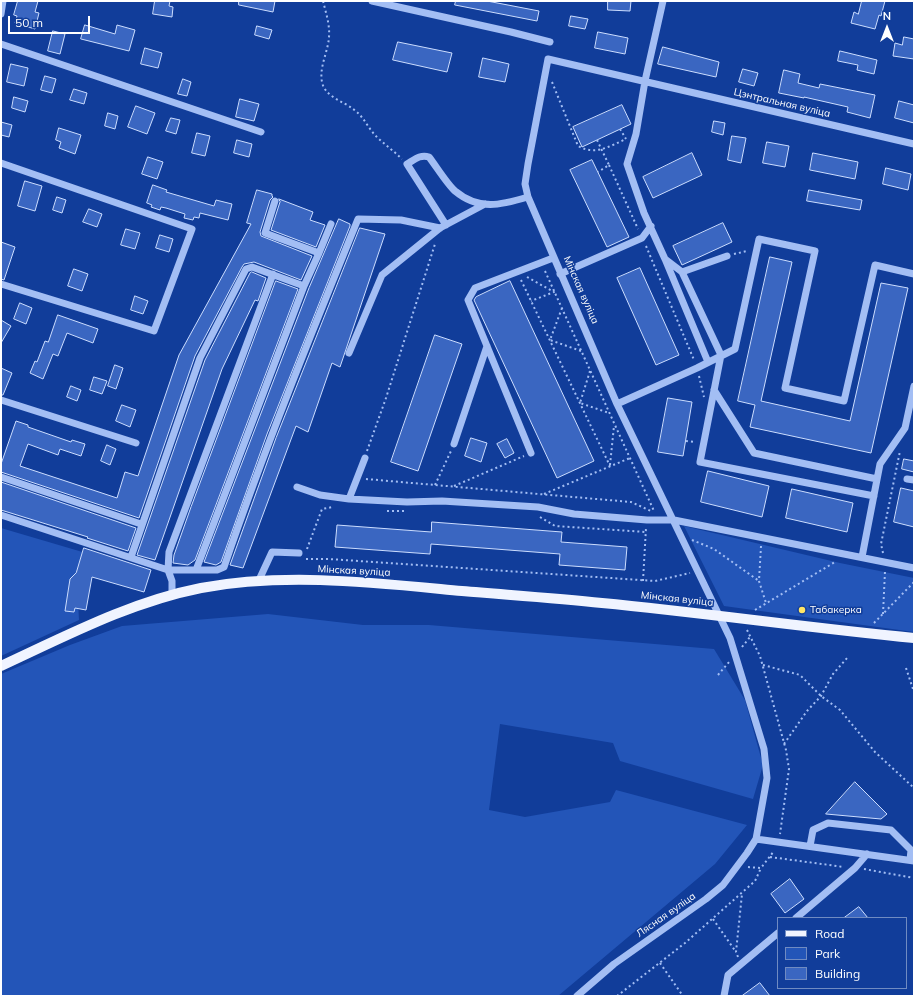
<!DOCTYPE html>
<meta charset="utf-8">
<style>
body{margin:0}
#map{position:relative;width:915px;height:997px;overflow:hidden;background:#113d9a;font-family:Mulish,sans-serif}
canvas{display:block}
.frame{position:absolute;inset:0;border:2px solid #fff;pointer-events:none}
.legend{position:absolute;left:777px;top:917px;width:130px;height:72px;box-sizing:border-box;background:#113d9a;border:1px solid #708bc2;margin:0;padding:5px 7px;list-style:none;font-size:12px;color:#fff}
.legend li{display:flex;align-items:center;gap:8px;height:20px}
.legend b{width:20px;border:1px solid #708bc2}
.north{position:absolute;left:867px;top:8px;width:40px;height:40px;-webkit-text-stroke:3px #113d9a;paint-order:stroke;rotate:0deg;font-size:11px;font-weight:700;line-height:16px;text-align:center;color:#fff}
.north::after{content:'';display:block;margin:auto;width:14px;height:18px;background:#fff;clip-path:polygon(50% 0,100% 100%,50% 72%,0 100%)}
.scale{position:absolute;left:8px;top:16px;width:82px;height:18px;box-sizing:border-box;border:2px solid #fff;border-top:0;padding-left:5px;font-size:12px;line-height:14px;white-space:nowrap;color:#fff;-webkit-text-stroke:3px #113d9a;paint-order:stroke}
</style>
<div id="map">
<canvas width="915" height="997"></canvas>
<div class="frame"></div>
<ul class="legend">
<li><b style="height:5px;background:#f0f4ff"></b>Road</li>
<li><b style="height:11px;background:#2355b8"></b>Park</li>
<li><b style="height:11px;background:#3a66c1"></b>Building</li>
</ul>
<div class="north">N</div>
<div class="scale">50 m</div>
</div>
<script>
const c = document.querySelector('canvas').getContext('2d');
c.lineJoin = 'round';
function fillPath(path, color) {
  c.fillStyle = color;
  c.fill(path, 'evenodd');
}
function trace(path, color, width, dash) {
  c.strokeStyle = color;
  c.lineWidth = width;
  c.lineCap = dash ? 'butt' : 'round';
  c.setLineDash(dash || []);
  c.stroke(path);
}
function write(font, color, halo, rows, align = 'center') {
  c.font = font + ' Mulish,sans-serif';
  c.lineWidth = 3;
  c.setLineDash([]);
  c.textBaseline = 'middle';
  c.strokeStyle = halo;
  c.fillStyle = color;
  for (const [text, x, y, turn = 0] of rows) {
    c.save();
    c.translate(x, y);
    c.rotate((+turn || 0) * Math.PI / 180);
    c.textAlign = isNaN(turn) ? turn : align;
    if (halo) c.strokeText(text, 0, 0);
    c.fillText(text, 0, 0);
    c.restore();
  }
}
const green = new Path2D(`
 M684,526L840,563L914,578V632L724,606Z
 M1,528L96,556L78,602L79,620L1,656Z
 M268,614L363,625H429L714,649L745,700L763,765L753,799L620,761L613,743L500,724L489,810L525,817L610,802L616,790L747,825L715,864L558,996H1V674L70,645L122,626Z`);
const building = new Path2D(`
 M18,1H38L35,12L39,13L35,29L15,23L17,16L14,15Z
 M155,1H170L169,6L173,7L172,17L153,14Z
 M239,1H275L273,12L239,5Z
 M456,1H487L539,11L537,21L455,5Z
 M608,1H631L630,11L608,10Z
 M862,1H885L881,16L879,15L875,29L851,23L854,12L858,14Z
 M571,16L588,19L585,29L569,26Z
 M85,25L115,34L117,25L135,30L129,51L81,39Z
 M257,26L272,30L269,39L255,35Z
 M53,31L65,34L60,54L48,51Z
 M598,32L628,38L625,54L595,48Z
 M904,37L914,39V59L893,56L895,43L902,45Z
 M398,42L452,53L447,72L393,60Z
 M663,47L719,62L716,77L658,64Z
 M145,48L162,53L158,68L141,64Z
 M840,51L877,60L874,74L857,70L858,65L838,61Z
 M483,58L509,64L505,82L479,77Z
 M11,64L28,68L24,86L7,82Z
 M743,69L758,73L754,86L739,82Z
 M784,70L800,74L798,83L819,88L820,84L875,95L870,118L847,112L848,107L804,97V98L779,93Z
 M45,76L56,79L52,93L41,90Z
 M183,79L191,82L187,96L178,94Z
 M74,89L87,93L84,104L70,100Z
 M14,97L28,101L25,112L12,108Z
 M240,99L259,104L254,121L236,117Z
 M899,101L914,105V123L895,118Z
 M622,105L631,124L582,147L573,127Z
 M136,106L155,113L147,134L128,127Z
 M108,113L118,116L115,129L105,126Z
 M171,118L180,120L176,134L166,131Z
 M714,121L725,123L723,135L712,132Z
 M1,122L12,125L9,137L1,135Z
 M59,128L81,135L75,154L59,148L61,142L56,140Z
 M197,133L210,136L205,156L192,153Z
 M732,136L746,138L741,163L728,160Z
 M237,140L252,144L249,157L234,153Z
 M767,142L789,146L785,167L763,163Z
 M692,153L702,175L653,198L643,177Z
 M813,153L858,162L855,179L810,170Z
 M148,157L163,162L157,179L142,174Z
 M592,160L629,237L607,247L570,170Z
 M886,168L911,174L908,190L883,184Z
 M25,181L42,186L35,211L18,206Z
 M153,185L167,190L166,192L214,206L216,200L232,204L228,220L200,213L199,218L194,217L193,220L184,218L185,214L166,208L161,207L160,210L151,207L152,205L147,203Z
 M257,190L272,194V196L273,197L270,200L260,232L261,236L312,256L301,280L254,262L244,264L242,267L195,356L139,518L1,472V464L16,421L28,425V427L71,442L72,440L85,444L81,456L60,449L58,455L28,444L20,466L117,498L125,472L138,476L179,355L251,224L247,223Z
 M809,190L862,200L860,210L807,201Z
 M57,197L66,200L62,213L53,210Z
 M279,199L313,212L310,220L325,225L316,247L271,230L280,202Z
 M89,209L102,214L97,227L83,222Z
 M339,219L350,224V226L267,434L221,562L216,565L204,562L309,288Z
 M723,223L732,242L682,265L673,246Z
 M360,228L385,234L340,367L332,363L308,432L296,426L243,568L230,565L276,438Z
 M126,229L140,233L135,249L121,245Z
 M160,235L173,239L169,252L156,248Z
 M1,242L15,247L4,280L1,279Z
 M770,257L792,262L761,401L850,421L881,283L908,288L871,453L750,427L755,405L738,401Z
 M640,268L679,355L656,365L617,278Z
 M74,269L88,274L82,291L68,286Z
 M252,272L266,278L258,301L255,300L222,369L155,560L137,555L205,360L250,273Z
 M276,281L298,289L195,560L188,565L173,563L174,555L191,507Z
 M510,281L594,461L557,478L474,300L476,297Z
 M135,296L148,301L143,314L131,310Z
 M20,303L32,308L26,324L14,319Z
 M58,315L98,329L93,343L67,333L58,356L53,354L43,379L30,373L35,361L37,362L45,341L48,342Z
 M1,320L11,326L1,343Z
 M435,335L462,344L418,471L391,462Z
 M115,365L123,368L116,389L108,386Z
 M1,368L12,373L3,395H1Z
 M94,377L107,381L102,394L90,390Z
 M71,386L81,390L77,401L67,397Z
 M668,398L692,402L683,456L658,452Z
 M122,405L136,410L130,427L116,421Z
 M471,438L487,443L481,462L465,456Z
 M507,439L514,453L505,458L497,444Z
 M107,445L116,449L110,465L101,461Z
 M904,459L914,461V472L902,469Z
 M708,471L769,486L762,517L701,502Z
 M1,482L136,528L128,551L87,538L88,537L1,510Z
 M901,488L914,491V527L894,522Z
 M792,489L853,503L847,532L786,518Z
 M432,522L562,532L561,542L627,547L625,570L559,565L560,554L431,544L430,554L335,547L337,525L431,532Z
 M84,548L151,570L144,592L92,577L86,610L75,608L74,612L65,611L70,579L76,573Z
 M855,782L887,814L881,819L826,814Z
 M790,879L804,899L785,913L771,894Z
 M859,907L868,918H844Z
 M760,983L770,996H742Z`);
const path = new Path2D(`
 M323,1C326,13 330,25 329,37C328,52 319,67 322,82C325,97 343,101 353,109C364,116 368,129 377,137C385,145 394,151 402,159
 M552,82L578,146C595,156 610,146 626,139
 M620,129L626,139
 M597,140L609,165L598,172
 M609,165L638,229
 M646,246L694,360
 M734,254L747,251
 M545,271L654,511
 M527,277L554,292L531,301
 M521,280L610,466
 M562,308L550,340L581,351
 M590,371L580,403L609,413
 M699,376L704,397
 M686,441L695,442V441
 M367,451L386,398L435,244
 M610,465L614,426
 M366,479L631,502L651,511
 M435,485L451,451
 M454,486L524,456
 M544,494L630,458
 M387,511H407
 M540,517L555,526L646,532
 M692,540L714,549L759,581
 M761,546L759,581L766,603
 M307,549L322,509L333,507
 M883,553L881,544L900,451
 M306,559H329L655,581L690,573
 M643,581L646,528
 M755,610L835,562
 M883,614L885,571
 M874,623L914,582
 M747,630L760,656L786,750L789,769L780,834
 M742,647L750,637
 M763,665L800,675L821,696L840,710L875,752L914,788
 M906,668L914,692
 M718,675L729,662
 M784,744L807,711L821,696L833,674L847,658
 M770,857L844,867
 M748,867L761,868L774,851
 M864,869L914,878
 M713,919L736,952
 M738,957L736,952L742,894
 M660,963L683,996
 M617,996L685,943L755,881L761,868`);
const minor = new Path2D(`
 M372,1L511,32L550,42
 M663,1L645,81L636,134L627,164L644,213L665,259L682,272L727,256
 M1,14L3,1
 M1,44L261,132
 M1,163L192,229L154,331L1,284
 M275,201L265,233L319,253L304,286
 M446,225L407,164C414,160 420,154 429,157C436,166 447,184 455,191C479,211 501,205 528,197
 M319,253L331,224
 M665,259L708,362
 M682,272L721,355L700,462L874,496
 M560,274L642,238L651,226
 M349,353L382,275L440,228L485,204
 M714,390L754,453L877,479
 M1,400L136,443
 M617,404L697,368L735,349L759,239L815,251L785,388L844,401L875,265L914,274
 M454,444L487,346
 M531,453L468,300L475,288L553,258
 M1,477L141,524
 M907,479L914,480
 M297,487L320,495L349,499L407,502L442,501L538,507L574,514L647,520H674L914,568
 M349,499L365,458
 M1,515L168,570H217L224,567C264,450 311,334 358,219L401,220L440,228
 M131,557L200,358L246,269L252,267L304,286L196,570
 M862,557L880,464L905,428L914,386
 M259,580L272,552L299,553
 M172,595V581L168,570L169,552L273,274
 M756,839L914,861
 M810,846L813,830L828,823L891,830L911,850L910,860
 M796,918L855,868L867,854
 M577,996L614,964L706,899L723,885L747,853L756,839L767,778L764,749L730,638L617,404L528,197L525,184L528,164L548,59L914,144
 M724,996L728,975L778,933`);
const major = new Path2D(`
 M1,666C66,636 130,602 201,588C286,572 377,583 462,591C509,595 556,598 602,603C706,613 810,628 914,638`);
const markers = [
 [802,610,4,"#ffe566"]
];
const streetNames = [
 ["Цэнтральная вуліца",782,103,13],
 ["Мінская вуліца",581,290,66],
 ["Мінская вуліца",354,571,3],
 ["Мінская вуліца",677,599,6],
 ["Лясная вуліца",666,915,-35]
];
const poiNames = [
 ["Табакерка",810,610]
];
fillPath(green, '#2355b8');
fillPath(building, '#3a66c1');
trace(building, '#ccddfe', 1);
trace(path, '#a3bef4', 2, [2, 3]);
trace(minor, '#a3bef4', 7);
trace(major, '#f0f4ff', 10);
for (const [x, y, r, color] of markers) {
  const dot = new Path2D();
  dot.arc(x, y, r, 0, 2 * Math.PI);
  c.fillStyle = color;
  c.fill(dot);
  trace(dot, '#113d9a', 1.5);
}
write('10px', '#fff', '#113d9a', streetNames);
write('10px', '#fff', '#113d9a', poiNames, 'left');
</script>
